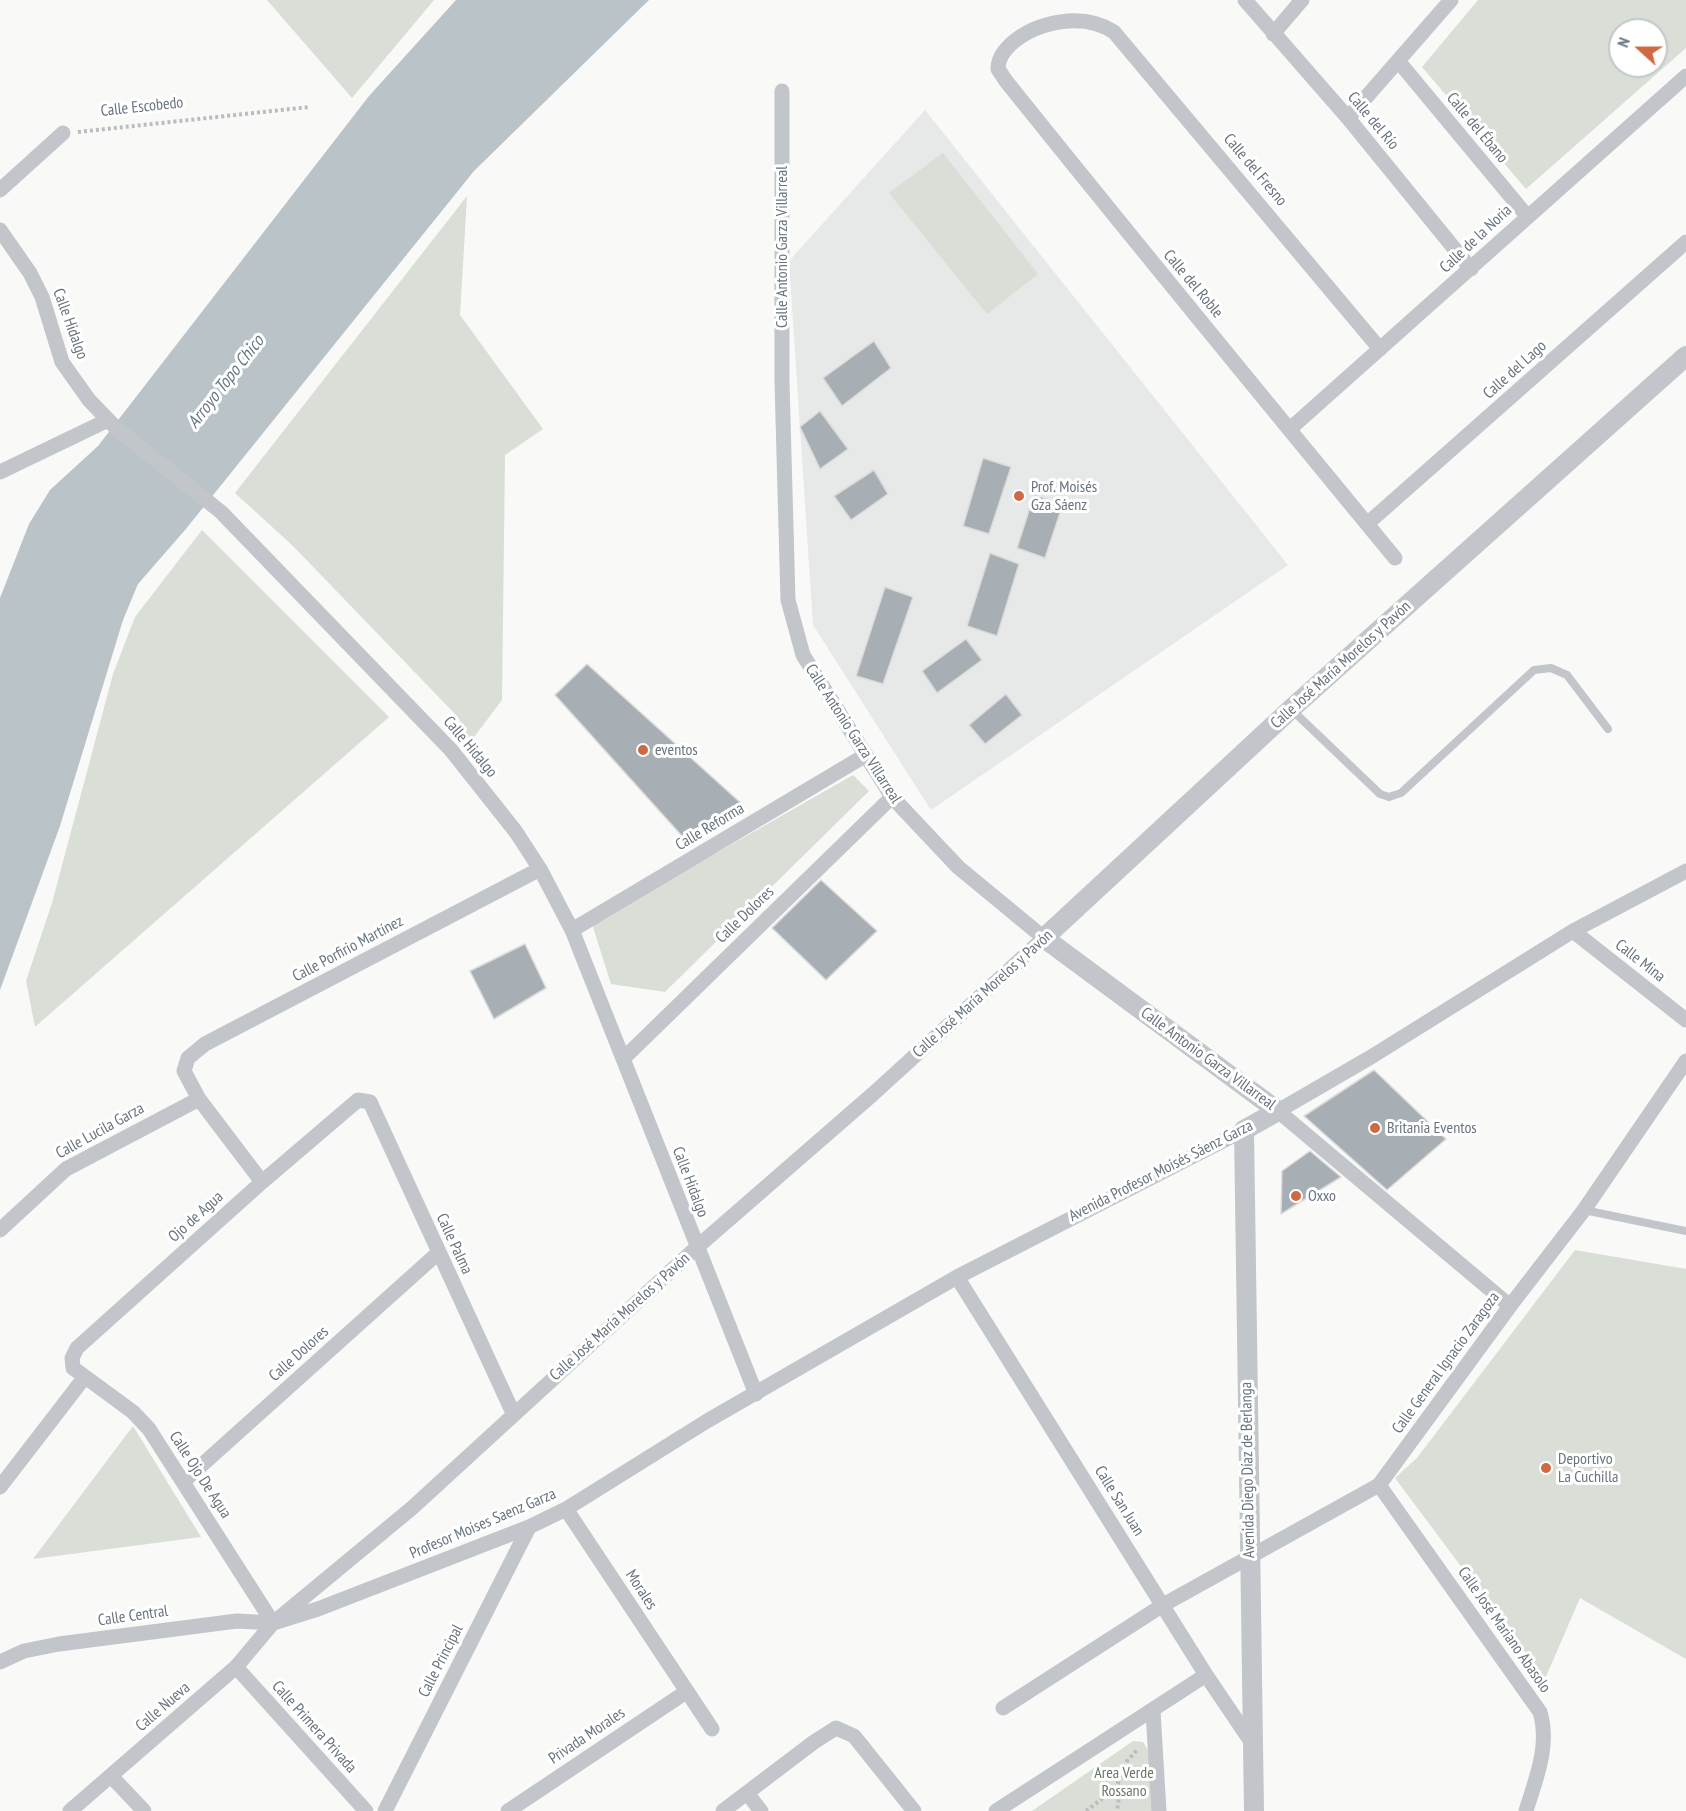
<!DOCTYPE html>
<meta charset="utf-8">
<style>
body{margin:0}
#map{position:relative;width:1686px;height:1811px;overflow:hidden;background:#f9f9f8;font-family:"PT Sans Narrow",sans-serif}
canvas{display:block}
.north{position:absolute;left:1608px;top:18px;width:60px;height:60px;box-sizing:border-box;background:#fff;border:2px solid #c2c7cc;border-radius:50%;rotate:291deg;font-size:16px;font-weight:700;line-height:24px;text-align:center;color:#67747f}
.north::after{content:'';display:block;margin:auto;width:21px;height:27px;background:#ce6943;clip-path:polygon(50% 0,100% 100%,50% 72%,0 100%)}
</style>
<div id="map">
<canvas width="1686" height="1811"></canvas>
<div class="north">N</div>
</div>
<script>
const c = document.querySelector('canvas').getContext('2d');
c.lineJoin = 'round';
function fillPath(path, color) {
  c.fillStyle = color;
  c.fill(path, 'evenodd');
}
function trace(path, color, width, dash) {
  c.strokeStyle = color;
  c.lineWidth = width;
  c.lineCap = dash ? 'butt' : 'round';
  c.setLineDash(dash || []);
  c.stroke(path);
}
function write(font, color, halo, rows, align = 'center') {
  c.font = font + ' "PT Sans Narrow",sans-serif';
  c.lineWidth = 6;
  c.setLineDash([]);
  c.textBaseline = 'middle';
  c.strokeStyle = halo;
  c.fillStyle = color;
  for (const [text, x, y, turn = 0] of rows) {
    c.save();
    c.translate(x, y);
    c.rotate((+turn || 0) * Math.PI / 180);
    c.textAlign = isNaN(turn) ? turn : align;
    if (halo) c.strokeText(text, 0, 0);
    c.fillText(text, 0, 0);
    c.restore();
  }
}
const built = new Path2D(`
 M925,110L1288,565L931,810L813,625L789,261Z`);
const green = new Path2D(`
 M267,0H434L352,98Z
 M1478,0H1686V48L1526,189L1422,67ZM1620,30H1656V66H1620Z
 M943,153L1038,274L987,314L889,193Z
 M467,196L460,315L543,429L505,455L502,700L471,741L457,716L293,546L235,493Z
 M202,530L389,717L35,1027L26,981L52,903L113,674L135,617Z
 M853,775L869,791L665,992L611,984L592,924Z
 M1575,1250L1686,1269V1659L1580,1598L1545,1679L1395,1478L1417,1458Z
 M133,1426L201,1537L33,1559Z
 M1133,1741L1143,1742L1150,1753L1153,1811H1032Z`);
const water = new Path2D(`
 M456,0H649L474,171L185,530L138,584L123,620L60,826L0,990V598L29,524L50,490L98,446L369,96Z`);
const building = new Path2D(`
 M874,341L891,368L842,406L823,378Z
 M820,411L848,449L820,469L800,427Z
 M983,458L1011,467L989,534L963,526Z
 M874,470L888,494L851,520L834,496Z
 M1034,495L1063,504L1045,558L1017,548Z
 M990,553L1019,564L997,636L967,626Z
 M885,587L913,597L883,684L856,676Z
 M966,639L982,660L937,693L922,671Z
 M587,664L743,805L682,836L555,695Z
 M1006,694L1022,715L985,744L969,725Z
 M821,880L877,931L826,980L772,928Z
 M525,944L546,988L494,1019L470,971Z
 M1374,1070L1446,1139L1387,1190L1304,1116Z
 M1310,1151L1341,1177L1281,1214L1282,1171Z`);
const path = new Path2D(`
 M78,132L309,107
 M1116,1788L1119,1797L1117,1811
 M1086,1811L1116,1788L1127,1761L1138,1749`);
const service = new Path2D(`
 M1292,710L1380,794L1389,797L1401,793L1534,670L1551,668L1567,675L1608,729
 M1584,1210L1686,1231`);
const minor = new Path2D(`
 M1245,0L1348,118L1471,269
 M1273,34L1302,0
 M1399,62L1527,216
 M1348,118L1451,0
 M0,190L63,133
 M0,230L30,273L42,297L62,362L89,400L117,429L221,512L451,750L516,832L540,869L572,930L756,1394
 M1380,349L1114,32C1083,12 1037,21 1011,44C1004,51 998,58 998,69L1006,81C1134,241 1265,400 1395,558
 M1291,428L1686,76
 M0,472L108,420
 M1367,524L1686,242
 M572,930L866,755
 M1573,931L1686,1020
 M623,1059L892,797
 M262,1182L199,1099L184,1071L188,1058L205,1044L540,869
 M0,1230L66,1169L199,1099
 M957,1277L1206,1675L1252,1743
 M1510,1306L1278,1111L1371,1057L1573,931L1686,871
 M184,1481L438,1253
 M1379,1485L1540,1712C1550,1746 1536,1778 1526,1811
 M0,1487L84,1378
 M566,1509L712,1729
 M273,1623L149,1429L133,1412L73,1368L72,1358L77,1348L262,1182L358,1100L370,1102L513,1413
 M0,1662L24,1651L59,1644L237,1621L273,1623L318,1609L529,1527L566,1509L707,1421L957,1277L1244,1130
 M236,1667L366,1811
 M1003,1708L1163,1605L1379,1485L1510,1306L1584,1210L1686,1061
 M1153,1711L1159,1811
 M111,1776L144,1811
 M747,1793L761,1811
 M70,1811L236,1667L273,1623L412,1508L696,1248L873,1094L1044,938L958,867L892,797L803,655L788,600L782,382V91
 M385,1811L529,1527
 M508,1811L686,1692
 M723,1811L814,1742L836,1728L854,1736L914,1811
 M996,1811L1206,1675`);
const tertiary = new Path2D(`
 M1254,1811L1244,1130L1278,1111L1044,938L1291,709L1686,356`);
const markers = [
 [1019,496,6,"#ce6943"],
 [643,750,6,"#ce6943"],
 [1375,1128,6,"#ce6943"],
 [1296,1196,6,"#ce6943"],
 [1546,1468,6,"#ce6943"]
];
const streetNames = [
 ["Calle Escobedo",142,107,-6],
 ["Calle del Río",1373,121,50],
 ["Calle del Ébano",1477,128,50],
 ["Calle del Fresno",1255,170,50],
 ["Calle de la Noria",1476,239,-43],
 ["Calle Antonio Garza Villarreal",782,247,-90],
 ["Calle del Roble",1193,284,50],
 ["Calle Hidalgo",70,324,70],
 ["Calle del Lago",1515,370,-42],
 ["Calle José María Morelos y Pavón",1341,665,-42],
 ["Calle Antonio Garza Villarreal",853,734,57],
 ["Calle Hidalgo",470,747,50],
 ["Calle Reforma",710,827,-31],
 ["Calle Dolores",745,915,-44],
 ["Calle Porfirio Martínez",348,949,-28],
 ["Calle Mina",1640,961,38],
 ["Calle José María Morelos y Pavón",983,994,-42],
 ["Calle Antonio Garza Villarreal",1208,1059,36],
 ["Calle Lucila Garza",100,1131,-29],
 ["Avenida Profesor Moisés Sáenz Garza",1161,1171,-27],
 ["Calle Hidalgo",690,1182,69],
 ["Ojo de Agua",196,1217,-42],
 ["Calle Palma",454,1244,65],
 ["Calle José María Morelos y Pavón",620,1317,-42],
 ["Calle Dolores",299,1354,-42],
 ["Calle General Ignacio Zaragoza",1446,1363,-54],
 ["Avenida Diego Díaz de Berlanga",1248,1470,-91],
 ["Calle Ojo De Agua",200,1475,57],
 ["Calle San Juan",1119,1501,58],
 ["Profesor Moises Saenz Garza",483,1524,-23],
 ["Morales",641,1590,57],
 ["Calle Central",133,1616,-8],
 ["Calle José Mariano Abasolo",1504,1630,55],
 ["Calle Principal",441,1661,-63],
 ["Calle Nueva",163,1707,-41],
 ["Calle Primera Privada",314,1727,48],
 ["Privada Morales",587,1736,-34]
];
const poiNames = [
 ["Prof. Moisés",1031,487],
 ["Gza Sáenz",1031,505],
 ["eventos",655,750],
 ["Britania Eventos",1387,1128],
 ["Oxxo",1308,1196],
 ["Deportivo",1558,1459],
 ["La Cuchilla",1558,1477]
];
const parkNames = [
 ["Area Verde",1124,1773],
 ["Rossano",1124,1791]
];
const waterNames = [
 ["Arroyo Topo Chico",226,382,-52]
];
fillPath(built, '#e7e8e8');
fillPath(green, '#d9ded7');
fillPath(water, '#bac3c8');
fillPath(building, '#a7aeb4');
trace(building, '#dbdbda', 1.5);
trace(path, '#babdc0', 4, [3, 3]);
trace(service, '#c2c5c9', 8);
trace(minor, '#c2c5c9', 15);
trace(tertiary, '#c2c5c9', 20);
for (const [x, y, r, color] of markers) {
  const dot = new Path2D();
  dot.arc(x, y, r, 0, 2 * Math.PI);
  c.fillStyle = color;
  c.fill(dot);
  trace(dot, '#fff', 2);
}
write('16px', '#67747f', '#fff', streetNames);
write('16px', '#67747f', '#fff', poiNames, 'left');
write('16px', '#687866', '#fff', parkNames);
write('italic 18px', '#68787f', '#fff', waterNames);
</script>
